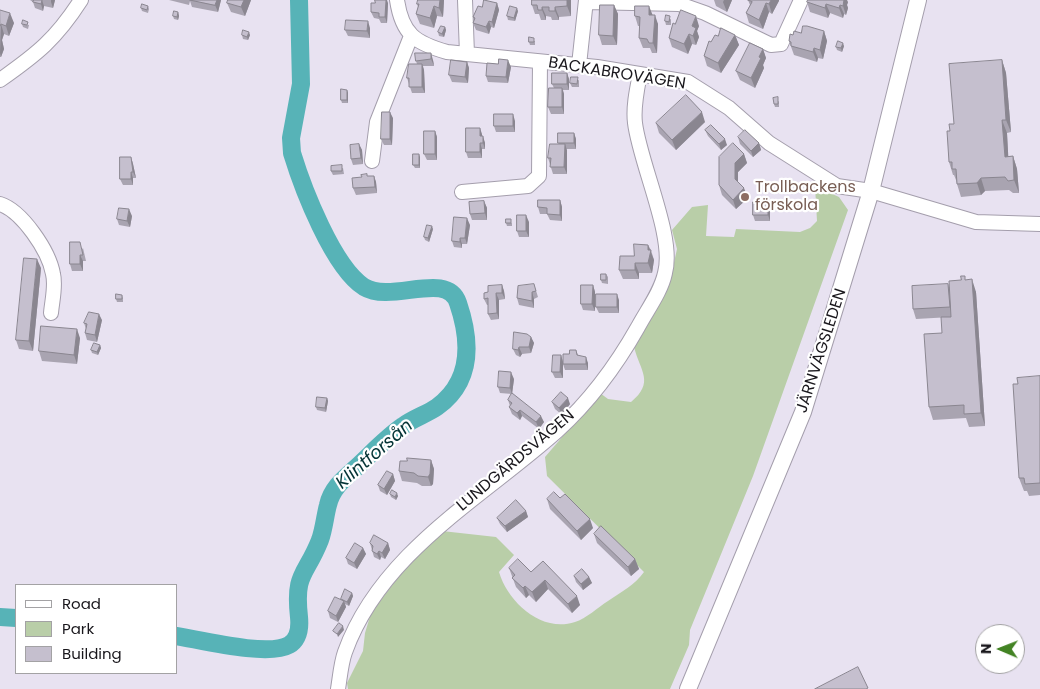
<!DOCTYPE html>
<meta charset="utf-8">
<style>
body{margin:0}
#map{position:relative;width:1040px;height:689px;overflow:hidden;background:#e8e2f1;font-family:Poppins,sans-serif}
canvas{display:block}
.legend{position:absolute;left:15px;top:584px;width:162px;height:90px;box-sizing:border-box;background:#fff;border:1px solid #a3a2a4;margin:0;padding:6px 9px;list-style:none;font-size:15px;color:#19171c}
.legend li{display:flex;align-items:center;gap:10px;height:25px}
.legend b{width:25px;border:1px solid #a3a2a4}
.north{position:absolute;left:975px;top:624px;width:50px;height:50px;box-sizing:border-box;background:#fff;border:1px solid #a3a2a4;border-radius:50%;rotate:271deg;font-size:14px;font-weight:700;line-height:20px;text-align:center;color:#19171c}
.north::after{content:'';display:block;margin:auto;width:18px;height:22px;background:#438324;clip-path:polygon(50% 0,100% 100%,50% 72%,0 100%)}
</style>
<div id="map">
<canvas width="1040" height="689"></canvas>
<ul class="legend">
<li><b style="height:6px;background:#fff"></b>Road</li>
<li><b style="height:14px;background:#b9cea8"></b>Park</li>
<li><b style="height:14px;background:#c5bfce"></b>Building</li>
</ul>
<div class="north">N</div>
</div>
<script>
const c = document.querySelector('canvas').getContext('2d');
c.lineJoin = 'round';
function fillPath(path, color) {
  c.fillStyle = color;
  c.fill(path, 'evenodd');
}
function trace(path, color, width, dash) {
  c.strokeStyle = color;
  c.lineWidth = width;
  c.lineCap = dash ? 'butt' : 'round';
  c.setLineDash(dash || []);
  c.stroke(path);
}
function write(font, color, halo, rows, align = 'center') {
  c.font = font + ' Poppins,sans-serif';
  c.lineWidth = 4.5;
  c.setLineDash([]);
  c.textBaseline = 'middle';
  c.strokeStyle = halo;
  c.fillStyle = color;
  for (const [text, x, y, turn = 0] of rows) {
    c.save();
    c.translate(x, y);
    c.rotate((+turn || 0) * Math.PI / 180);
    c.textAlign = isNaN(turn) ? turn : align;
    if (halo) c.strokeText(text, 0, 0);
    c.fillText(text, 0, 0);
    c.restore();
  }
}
const green = new Path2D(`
 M815,186L839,197L848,210L753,476L690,630L689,645L670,689H348L347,683L363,651L365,633L371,613L399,576L442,531L496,537L514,555L499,572C508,602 541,633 575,622C586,619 598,607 608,601C621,592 635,585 644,572L547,476L545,457L600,393L608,399L631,402C655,382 640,371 634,347L671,276L677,249L672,230L692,207L708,205L706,236L734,237L736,229L800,232L810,228L817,221Z`);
const river = new Path2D(`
 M0,617L16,618
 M176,636C201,640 268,657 289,645C299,639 300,627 299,617C294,572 306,576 320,540C324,529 325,516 328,505C332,487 346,477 359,465C373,452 387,437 403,426C414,418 427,414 437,407C473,381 471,341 458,303C447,270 392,304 364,287C333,267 303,189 292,153L291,138L301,84L299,0`);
const minor = new Path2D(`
 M397,0C402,34 415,43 447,52L597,67L688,82L729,108L769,143L837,186L871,191L976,222L1040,224
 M465,0L467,54
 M586,2L679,4L705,13L771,45L781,44L801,0
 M579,65L586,0
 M0,80C37,54 56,39 81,0
 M372,161L377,122L411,36
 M462,192L528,186L539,176L540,62
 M0,204C22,211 49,251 53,274C56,286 52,301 51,313
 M338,689C340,677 341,663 345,652C381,552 482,498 557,431C590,401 616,366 638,327C647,310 661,292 665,273C675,237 640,164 635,123C633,107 637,89 640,74`);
const major = new Path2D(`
 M688,689L803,412L871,191L918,0`);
const wall = new Path2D(`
 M30,0H55L53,8L44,6L43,11L35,8L33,2Z
 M169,0H221L218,12L192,7L190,1L189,5Z
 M251,0L245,16L231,12L227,3Z
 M444,0L443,17L437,16L434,28L420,24L416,14L418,7L417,4Z
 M532,0H571V16L559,17V20H552L551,17L546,16V20H541L539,14H535L532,5Z
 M714,0H732L727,12L716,6Z
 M748,0H779L772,14L769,12L763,29L749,23L746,13L750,5Z
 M807,2H848L847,5L848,8L846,15L844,14L843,18L830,13L828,18L810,12Z
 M388,3L387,23H381L379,19L374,18L371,12Z
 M497,3L499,10L494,28L491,27L489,34L476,30L473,23L474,21L473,17L482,7Z
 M614,5L618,14L617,45H602L599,35Z
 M148,6L149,9L148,13L142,11L141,8Z
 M0,10L14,23L9,36L4,34L2,40L4,49L1,57H0Z
 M518,11L515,21L508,20L507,16Z
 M178,12L179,16L178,20L174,19L173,16Z
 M652,15L658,24L657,53H652L650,48H643L639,38L640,26H638L635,16Z
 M671,19V25H666L665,21Z
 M22,24L29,25L28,29L23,27Z
 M675,24L699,26L697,31L699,37L696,45L692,44L688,54L672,47L669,38Z
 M445,27L446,30L444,37L439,36L438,32Z
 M370,28V38L348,36L345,30Z
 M824,31L827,41L823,59L818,58L817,62L794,55L789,41L793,35L801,33Z
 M242,35H250L248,40L243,39Z
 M735,35L739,45L721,73L707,66L704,56L711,42L718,36Z
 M535,41V45H530L529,42Z
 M844,46L842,52L837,50L836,47Z
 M763,49L766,58L763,65L764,68L755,88L740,80L736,71Z
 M415,53L433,60L434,66H423L424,70L425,93H412L407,78L417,64L416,61Z
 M1002,60L1006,73L1011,132L1007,133L1008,156H1013L1017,169L1019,193H1013L1009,190L985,191L981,195L961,197L957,184L956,180L954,175H953L949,162L950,131L954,124Z
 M467,62L469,68L468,83L452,82L449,75Z
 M498,64L511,67L508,83L488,82L486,76Z
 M567,73L569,79V90H563L564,94V114H551L548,107L554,88L552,84Z
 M579,80V87H572L570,83Z
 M347,90L348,93V103H342L341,100Z
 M779,101V107H775L774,104Z
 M393,118L392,145H384L381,139Z
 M515,121V132H496L494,126Z
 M705,122L676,150L659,133L656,123Z
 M705,130L727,145L721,150L708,136Z
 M435,131L437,137V160H427L424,154Z
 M574,133L576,139V149H566L567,174H553L548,158L559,144L558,143Z
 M482,134V136L485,143V149H482V158H468L466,152Z
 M738,137L759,143L761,150L753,157L740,144Z
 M359,144L362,150L363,164L353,165L351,159Z
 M744,154L747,163L738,172V183L748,198L736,209L722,195L719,185Z
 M131,157L133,164L136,178H133V185H123L120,179Z
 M420,157V168H415L413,165Z
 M343,168L344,174L333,175L331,171Z
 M368,176H374L376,182L377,193L356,195L353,188Z
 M560,200L562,207V221L550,220L547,214H540L538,207Z
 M484,201L487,208V220H472L470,214Z
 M770,208V221H755L753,215Z
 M132,216L130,227L119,225L117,219Z
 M529,222V237H519L517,231Z
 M506,223H512V226H507Z
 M470,225L467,244H462V248L454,247L452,241Z
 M433,229L429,242L425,240L424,237Z
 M640,244L648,245L651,250L654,260L652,273H639V279H623L619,270L634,256Z
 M83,248L86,261H83V271H72L70,264Z
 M41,268L33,351L19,349L16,340Z
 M606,274L608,277V284L602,283L601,280Z
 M966,280L976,292L985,426L969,427L966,418L933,420L929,407L942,333L951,317L916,319L913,309L948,284L949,287Z
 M534,284L538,297L534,299V308L519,305L517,298Z
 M502,285L504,291L505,299L499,300V319L491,320L488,314V305H487L484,299L488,292Z
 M593,285L595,292V311L583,310L581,304Z
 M122,295L123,298V302H117L116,299Z
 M619,300V313H599L596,307Z
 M102,320L97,342L87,340L85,333L86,329L84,323Z
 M531,337L534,343L531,353L522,354L520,357L516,355L513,349Z
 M80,338L77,364L42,361L39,351Z
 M100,345L101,348L98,355L92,353L91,350Z
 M576,350L578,355L588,363V370H565L563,364V378H555L552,372L561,355L563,362L569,354Z
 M1040,376V495L1029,496L1027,491H1024L1019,478L1018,384Z
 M514,379L512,394L544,422L539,429L522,416L520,420L512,414L509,407L510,406L508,400L512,394L500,393L498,387Z
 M327,398L328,401L326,412L317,410L316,407Z
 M552,402L570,404L562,415L555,409Z
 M431,460L434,469L433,484L431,486H422L417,483L402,481L399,471L407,461Z
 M393,474L395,481L387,495L380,491L378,485Z
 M390,494L398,496L396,500L391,497Z
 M560,498L593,528L581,540L550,509L547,499Z
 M526,511L528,517L507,532L500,524L497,518Z
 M594,534L635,559L639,569L631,576L597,543Z
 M370,543H388L390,550L385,559L381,557L380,560L374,557Z
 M363,548L366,554L357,569L348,564L346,558Z
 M543,561L580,605L572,613L548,589L536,602L529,595L526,598L516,587L509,568L531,572Z
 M574,576L589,577L592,583L583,590L576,582Z
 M352,593L353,596L349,606L345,604L346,607L338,622L330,618L328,611L341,600Z`);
const shadedWall = new Path2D(`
 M42,0L44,6L43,11L41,4Z
 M51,0H55L53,8L51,2Z
 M217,0H221L218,12L215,5Z
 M244,0H251L245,16L241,7Z
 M386,0H387L388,3L387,23L385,17Z
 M440,0H444L443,17L439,8Z
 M567,0H571V16L567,6Z
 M724,0H732L727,12L723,2Z
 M771,0H779V1L772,14L769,4Z
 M843,0H847L848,2L847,5L848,8L846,15L843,6Z
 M497,3L499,10L494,28L492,22Z
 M766,3L769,12L763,29L759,20Z
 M826,4L830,13L828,18L825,8Z
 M614,5L618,14L617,45L613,36Z
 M840,5L844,14L843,18L839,8Z
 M434,6L437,16L434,28L430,18Z
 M649,6L653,16L649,15Z
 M542,7L546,16V20L542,10Z
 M555,7L559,17V20L555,11Z
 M517,8L518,11L515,21L514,18Z
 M178,12L179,16L178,20L177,17Z
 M10,13L14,23L9,36L6,26Z
 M655,15L658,24L657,53L653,43Z
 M696,16L699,26L697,31L699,37L696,45L693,36L692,26Z
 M368,21L370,28V38L367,31Z
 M489,21L491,27L489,34L486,27Z
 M1,24L4,34L2,40L4,49L1,57L0,53Z
 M445,27L446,30L444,37L442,34Z
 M824,31L827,41L823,59L820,50Z
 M249,32L250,35L248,40L247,37Z
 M689,34L692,44L688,54L684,44Z
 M735,35L739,45L721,73L718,63Z
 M843,43L844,46L842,52L841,48Z
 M814,48L818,58L817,62L813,52Z
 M763,49L766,58L763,65L764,68L755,88L751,78L759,57Z
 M431,53L433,60L434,66L431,59Z
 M508,60L511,67L508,83L506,77Z
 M1002,60L1006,73L1011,132L1006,120Z
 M467,62L469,68L468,83L465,77Z
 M422,64L424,70L425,93L422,87Z
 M567,73L569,79V90L567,84Z
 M562,88L564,94V114L562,107Z
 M347,90L348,93V103L347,100Z
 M390,112L393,118L392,145L390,139Z
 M702,112L705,122L676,150L672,140Z
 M513,114L515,121V132L513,126Z
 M1002,120L1007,133L1009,169L1005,157Z
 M480,128L482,134V143L480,136Z
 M435,131L437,137V160L435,154Z
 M574,133L576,139V149L574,143Z
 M483,136L485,143V149L483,143Z
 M725,139L727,145L721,150L719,144Z
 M480,143L482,149V158L480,152Z
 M759,143L761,150L753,157L751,151Z
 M359,144L362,150L363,164L361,158Z
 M565,144L567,150V174L564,167Z
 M419,154L420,157V168L419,165Z
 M744,154L747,163L738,172V189L735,179V163Z
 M1013,156L1017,169L1019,193L1014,180Z
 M131,157L133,164L136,178L133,172Z
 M131,172L133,178V185L131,179Z
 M374,176L376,182L377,193L375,187Z
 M981,178L985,191L981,195L977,183Z
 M744,188L748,198L736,209L733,200Z
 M560,200L562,207V221L560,215Z
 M484,201L487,208V220L485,213Z
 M768,202L770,208V221L768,215Z
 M129,209L132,216L130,227L127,221Z
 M526,215L529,222V237L526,231Z
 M467,218L470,225L467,244L465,238Z
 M432,226L433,229L429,242L428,238Z
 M460,238L462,244V248L460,242Z
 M648,245L654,260L652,273L648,263Z
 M80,255L83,261V271L80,264Z
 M37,259L41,268L33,351L29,341Z
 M635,263L639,273V279L635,270Z
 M972,279L976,292L985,426L981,413Z
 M502,285L504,291L505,299L502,293Z
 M593,285L595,292V311L592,304Z
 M532,292L534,299V308L532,301Z
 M496,293L499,300V319L497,313Z
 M617,294L619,300V313L617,307Z
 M99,314L102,320L97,342L95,335Z
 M77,329L80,338L77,364L74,355Z
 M531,337L534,343L531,353L529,347Z
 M100,345L101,348L98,355L97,352Z
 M519,347L522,354L520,357L518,350Z
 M561,355L563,362V378L560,372Z
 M586,357L588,363V370L586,364Z
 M511,372L514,379L512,394L510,388Z
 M327,398L328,401L326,412L325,408Z
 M568,398L570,404L562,415L559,408Z
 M520,410L522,416L520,420L517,413Z
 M541,416L544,422L539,429L536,422Z
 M431,460L434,469L433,484L431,486L428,477Z
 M393,474L395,481L387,495L384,489Z
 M397,493L398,496L396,500L395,497Z
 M526,511L528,517L507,532L505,526Z
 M590,519L593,528L581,540L577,531Z
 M388,543L390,550L385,559L382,553Z
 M363,548L366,554L357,569L354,563Z
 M379,551L381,557L380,560L377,554Z
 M635,559L639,569L631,576L628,567Z
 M589,577L592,583L583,590L581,584Z
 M545,580L548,589L536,602L532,592Z
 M525,586L529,595L526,598L523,588Z
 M352,593L353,596L349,606L347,602Z
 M577,596L580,605L572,613L568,604Z
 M344,601L346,607L338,622L336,616Z
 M343,626L344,630L338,637L337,634Z`);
const building = new Path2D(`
 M34,0H42L41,4L33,2Z
 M190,0H217L215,5Z
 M228,0H244L241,7L227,3Z
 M375,0H386L385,17H379V13L371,12V3H375Z
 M418,0H440L439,8L434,6L430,18L416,14L419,4H417Z
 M484,0L497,3L492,22L489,21L486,27L473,23L475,18L473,17L478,6L482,7Z
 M532,0H567V6L555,7V11H549V7H542V10H538L537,5H532Z
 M748,0H771L769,4L766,3L759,20L746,13L752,2Z
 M808,0H844L843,6L840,5L839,8L826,4L825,8L807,2Z
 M142,4L148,6L147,10L141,8Z
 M600,5H614L613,36L599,35Z
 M510,6L517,8L514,18L507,16Z
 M635,6H649V15H655L653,43H649L647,39L639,38L640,17L635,16Z
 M0,10L10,13L6,26L1,24L0,26Z
 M681,10L696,16L692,26L696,28L693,36L689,34L684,44L669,38L673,23L675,24Z
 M174,11L178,12L177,17L173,16Z
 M666,15L670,16L669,22L665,21Z
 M23,20L28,22L27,25L22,24Z
 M346,20L368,21L367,31L345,30Z
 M441,26L445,27L442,34L438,32Z
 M803,26H807L824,31L820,50L814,48L813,52L791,46V42L789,41L790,34L793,35L794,31L801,33Z
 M721,28L735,35L718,63L704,56L709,41L711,42L715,35L718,36Z
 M243,30L249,32L247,37L242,35Z
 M529,37L534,38V42H529Z
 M838,41L843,43L841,48L836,47Z
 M750,43L763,49L759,57L761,58L751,78L736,71Z
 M415,53H431V59L416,61Z
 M499,59L508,60L506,77L486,76L487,63L498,64Z
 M451,60L467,62L465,77L449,75Z
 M1002,60L1006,120H1002L1005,157L1013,156L1014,180L1008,181L1005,177L981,178L977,183L957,184L956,169H952V162H949L947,131H950L949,124H954L949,64Z
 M409,64H422V87H409V78H407Z
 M552,73H567V84H552Z
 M571,77H578L577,84L570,83Z
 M549,88H562V107H548Z
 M341,89L347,90V100H341Z
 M686,95L702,112L672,140L656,123Z
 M778,97V104H774L773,98Z
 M382,112H390V139H381Z
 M494,114H513V126H494Z
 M711,125L725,139L719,144L705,130Z
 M466,128H480V136H483V143H480V152H466Z
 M745,130L759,143L751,151L738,137Z
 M424,131H435V154H424Z
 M558,133H574V143H558Z
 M733,143L744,154L735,163V179L744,188L733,200L719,185V157Z
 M359,144L361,158L351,159L350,145Z
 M550,144H565L564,167H550L551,158H548Z
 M413,154H419V165H413Z
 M120,157H131L133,172H131V179H120Z
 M342,165V171H331V166Z
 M367,174V176H374L375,187L353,188L352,178L362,177L361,175Z
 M538,200H560V215L547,214V208L538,207Z
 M484,201L485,213L470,214L469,202Z
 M753,202H768V215H753Z
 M119,208L129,209L127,221L117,219Z
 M517,215H526V231H517Z
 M454,217L467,218L465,238H460V242L452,241Z
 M506,219H511V223H506Z
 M427,225L432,226L428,238L424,237Z
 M70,242H80L83,255H80V264H70Z
 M634,244L648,245V250H651L648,263H635V270H619L620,256H634Z
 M24,258L37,259L29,341L16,340Z
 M601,274H606V280H601Z
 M961,276H965V280L972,279L981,413L964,414V405L929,407L924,334L942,333L941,317H951L949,281L961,280Z
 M534,284L536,291L532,292V301L517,298L518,286Z
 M948,284L950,307L913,309L912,286Z
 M502,285V293H496L497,313L488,314V298L484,299V293L488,292V286Z
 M581,285H593L592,304H581Z
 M116,294L122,295V299H116Z
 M596,294H617V307H596Z
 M89,312L99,314L95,335L85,333L87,324L84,323Z
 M41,326L77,329L74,355L39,351Z
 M514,332L527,334L531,337L529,347H519L518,350L513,349Z
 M94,343L100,345L97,352L91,350Z
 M570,350H576L577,355L586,357V364H563V354H569Z
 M553,355H561L560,372H552Z
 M499,371L511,372L510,388L498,387Z
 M1040,376V483L1025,484L1024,478H1019L1013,384H1018L1017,378Z
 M561,392L568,398L559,408L552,402Z
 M512,393L541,416L536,422L520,410L517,413L509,407L512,403L508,400Z
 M317,397L327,398L325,408L316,407Z
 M407,458L431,460L430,474L428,477L418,476L414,473L399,471L400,461H407Z
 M387,471L393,474L384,489L378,485Z
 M392,490L397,493L395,497L390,494Z
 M554,492L560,498L565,494L590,519L577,531L547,499Z
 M516,500L526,511L505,526L497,518Z
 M601,526L635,559L628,567L594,534Z
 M374,535L388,543L382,553L379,551L377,554L372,551L373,546L370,543Z
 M355,543L363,548L354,563L346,558Z
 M518,559L531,572L543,561L577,596L568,604L545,580L532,592L525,586L523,588L512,578L515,575L509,568Z
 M582,569L589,577L581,584L574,576Z
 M345,589L352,593L347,602L341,599Z
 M335,597L344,601L336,616L328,611Z
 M339,623L343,626L337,634L333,631Z
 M858,667L868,688L866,689H815Z`);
const markers = [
 [745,197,5,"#8d6e63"]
];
const streetNames = [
 ["BACKABROVÄGEN",617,74,9],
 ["JÄRNVÄGSLEDEN",822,351,-72],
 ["LUNDGÄRDSVÄGEN",516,461,-40]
];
const educationNames = [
 ["Trollbackens",755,188],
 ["förskola",755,206]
];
const waterNames = [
 ["Klintforsån",375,455,-41]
];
fillPath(green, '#b9cea8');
trace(river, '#57b3b7', 18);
trace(minor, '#a49eac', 16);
trace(major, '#a49eac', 18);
trace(minor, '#fff', 14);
trace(major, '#fff', 16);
fillPath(wall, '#a9a4b1');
fillPath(shadedWall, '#8a8690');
fillPath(building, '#c5bfce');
trace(building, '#8a8690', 1);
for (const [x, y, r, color] of markers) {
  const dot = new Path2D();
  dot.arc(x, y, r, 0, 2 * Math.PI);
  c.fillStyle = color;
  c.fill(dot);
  trace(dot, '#fff', 2);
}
write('16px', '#19171c', '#fff', streetNames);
write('16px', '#785e54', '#fff', educationNames, 'left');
write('italic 18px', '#053436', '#fff', waterNames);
</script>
